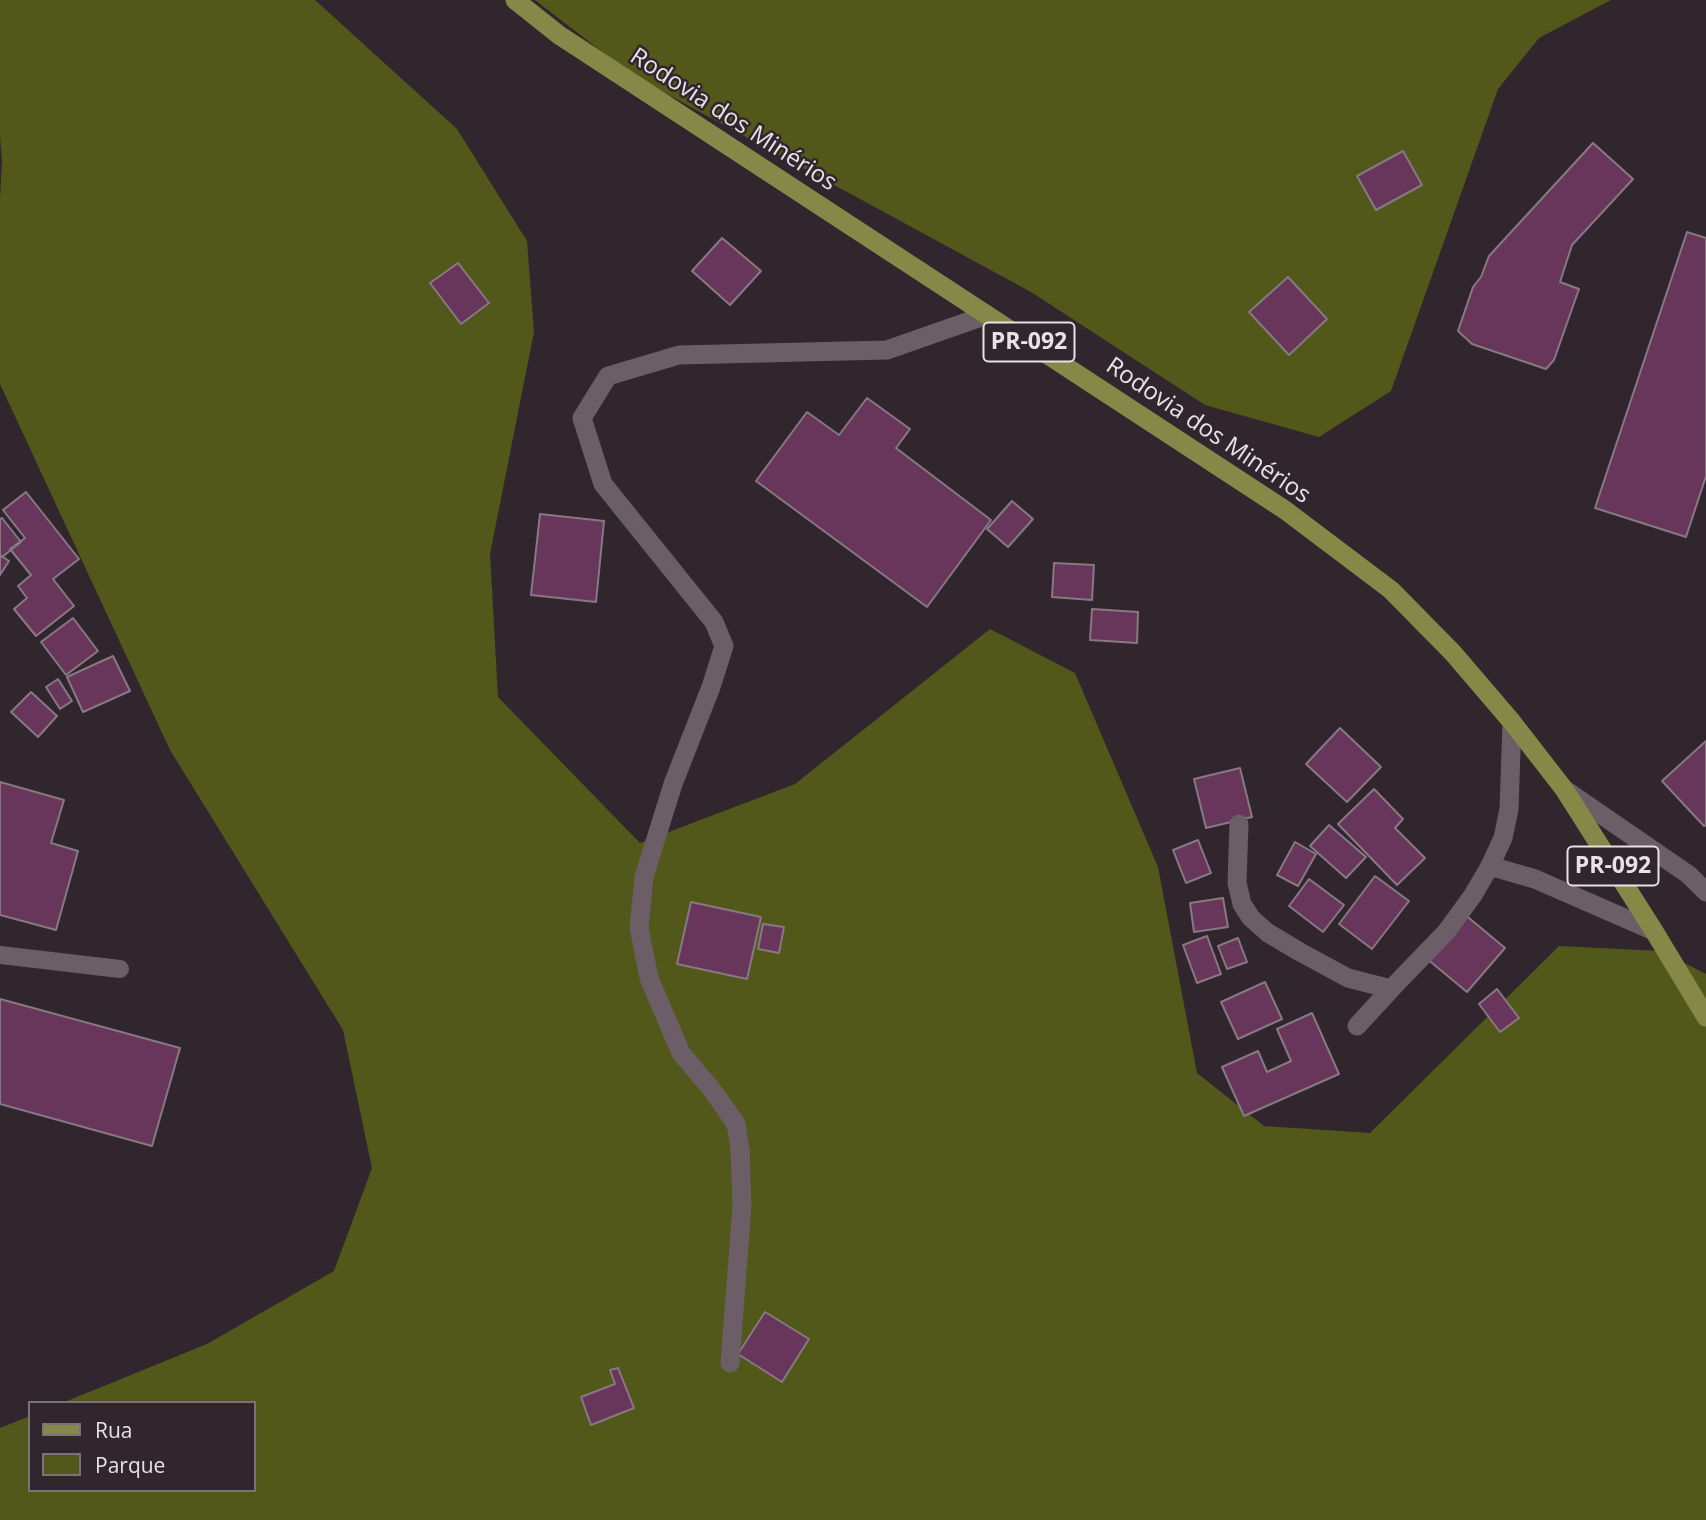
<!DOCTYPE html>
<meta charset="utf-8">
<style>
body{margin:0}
#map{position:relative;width:1706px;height:1520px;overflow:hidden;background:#31262e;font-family:"Open Sans",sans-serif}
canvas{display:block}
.legend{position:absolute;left:28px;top:1401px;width:228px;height:91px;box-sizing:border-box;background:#31262e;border:2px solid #7b7178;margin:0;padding:9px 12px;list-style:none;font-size:21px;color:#e9e1e6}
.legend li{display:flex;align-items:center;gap:14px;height:35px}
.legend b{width:35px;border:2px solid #7b7178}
</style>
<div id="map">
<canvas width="1706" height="1520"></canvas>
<ul class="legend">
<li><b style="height:9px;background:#868847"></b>Rua</li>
<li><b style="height:19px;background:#51581a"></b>Parque</li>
</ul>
</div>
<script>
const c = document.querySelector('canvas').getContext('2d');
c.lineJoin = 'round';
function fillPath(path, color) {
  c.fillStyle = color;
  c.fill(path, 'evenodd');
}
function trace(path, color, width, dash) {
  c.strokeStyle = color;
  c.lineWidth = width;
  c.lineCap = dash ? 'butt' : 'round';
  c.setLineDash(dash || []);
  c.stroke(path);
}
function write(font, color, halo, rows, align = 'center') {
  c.font = font + ' "Open Sans",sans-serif';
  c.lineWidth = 5;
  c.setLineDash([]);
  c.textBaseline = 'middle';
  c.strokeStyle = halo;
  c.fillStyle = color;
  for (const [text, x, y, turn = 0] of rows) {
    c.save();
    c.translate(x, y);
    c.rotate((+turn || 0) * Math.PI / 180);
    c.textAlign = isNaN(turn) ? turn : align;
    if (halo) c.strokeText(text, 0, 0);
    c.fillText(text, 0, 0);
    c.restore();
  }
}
const green = new Path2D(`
 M0,0H315L457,129L527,241L534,332L490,554L498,697L640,843L795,784L990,629L1075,673L1158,867L1197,1073L1264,1126L1370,1133L1559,946L1661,951L1706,974V1520H0V1428L30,1416V1490H254V1403H62L207,1344L334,1271L372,1168L343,1030L170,750L0,384V198L2,162L0,136Z
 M535,0H1611L1539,38L1498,89L1391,391L1319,437L1205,405L1031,292L632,75Z`);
const building = new Path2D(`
 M1593,143L1633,179L1572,245L1560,282L1579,289L1554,360L1546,369L1472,344L1458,331L1473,287L1481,277L1489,256Z
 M1403,151L1422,185L1376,210L1357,176Z
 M1687,232L1706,238V476L1686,537L1595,508Z
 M722,238L761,271L730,305L692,271Z
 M458,263L489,303L461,324L430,283Z
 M1288,277L1327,319L1289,355L1249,312Z
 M867,398L910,429L896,448L991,520L927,607L756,481L807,412L839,435Z
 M26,492L79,559L53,579L74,606L36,636L14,609L27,598L18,586L31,575L10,549L25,538L3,510Z
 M1012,501L1033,519L1008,547L987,529Z
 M540,514L604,521L596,602L531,595Z
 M2,518L21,542L2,557L0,555V519Z
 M0,555L9,561L0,575Z
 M1054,563L1094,565L1092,600L1052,597Z
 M1092,609L1138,612L1137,643L1090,640Z
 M73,618L98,651L66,675L41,642Z
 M113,656L130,691L83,712L67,677Z
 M58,679L72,701L60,709L46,687Z
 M31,692L57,716L38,737L11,712Z
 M1340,728L1381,767L1347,802L1306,764Z
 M1706,741V825L1704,826L1662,781Z
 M1240,768L1252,817L1206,828L1194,779Z
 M0,782L64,800L51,843L78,851L56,930L0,915Z
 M1374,789L1403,819L1395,828L1425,858L1397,885L1338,824Z
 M1329,825L1366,857L1346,878L1310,846Z
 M1198,840L1211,873L1186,883L1173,850Z
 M1295,842L1316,854L1298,886L1277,875Z
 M1375,876L1409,901L1372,949L1339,924Z
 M1309,879L1344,905L1323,932L1289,906Z
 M1223,898L1228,927L1194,932L1190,903Z
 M691,902L761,917L747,979L677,964Z
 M1463,913L1505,948L1467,992L1426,958Z
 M763,924L784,927L779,953L758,949Z
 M1207,936L1221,974L1197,983L1183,945Z
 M1238,938L1247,962L1227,969L1218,946Z
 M1265,982L1282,1019L1238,1039L1221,1002Z
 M1497,989L1519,1018L1500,1032L1479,1004Z
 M0,999L180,1048L152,1146L0,1104Z
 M1312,1013L1339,1074L1244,1116L1222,1067L1258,1051L1267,1072L1291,1061L1277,1029Z
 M765,1312L809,1339L782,1382L738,1354Z
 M618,1368L634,1408L591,1425L581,1397L615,1384L610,1370Z`);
const service = new Path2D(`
 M0,955L120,969`);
const minor = new Path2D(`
 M1564,789L1689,875L1706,892
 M1239,824L1237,883L1242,904L1251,918L1268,933L1300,952L1348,978L1391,989
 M1490,866L1535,879L1654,931
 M1357,1026L1391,989L1447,931L1473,895L1490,866L1503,838L1509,809L1512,722
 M730,1363L742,1206L740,1149L736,1124L713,1091L681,1053L649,978L639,928L644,877L673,784L711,687L724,646L714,622L603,484L582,418L608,376L679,355L887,350L987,315`);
const primary = new Path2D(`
 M515,0L559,35L1285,510L1391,590L1453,653L1512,722L1564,789L1654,931L1706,1017`);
const shields = [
 [1029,342,91],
 [1613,866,91]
];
const shieldNames = [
 ["PR-092",1029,342],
 ["PR-092",1613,866]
];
const streetNames = [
 ["Rodovia dos Minérios",733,120,33],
 ["Rodovia dos Minérios",1208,431,34]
];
fillPath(green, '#51581a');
fillPath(building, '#67365a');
trace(building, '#877982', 2);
trace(service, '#6b5e67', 18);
trace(minor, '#6b5e67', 19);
trace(primary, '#868847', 19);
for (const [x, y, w] of shields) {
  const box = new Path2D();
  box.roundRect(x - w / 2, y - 19.5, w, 39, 5);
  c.fillStyle = '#31262e';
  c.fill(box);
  trace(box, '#e9e1e6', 2);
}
write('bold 23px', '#e9e1e6', null, shieldNames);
write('24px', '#e9e1e6', '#31262e', streetNames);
</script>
